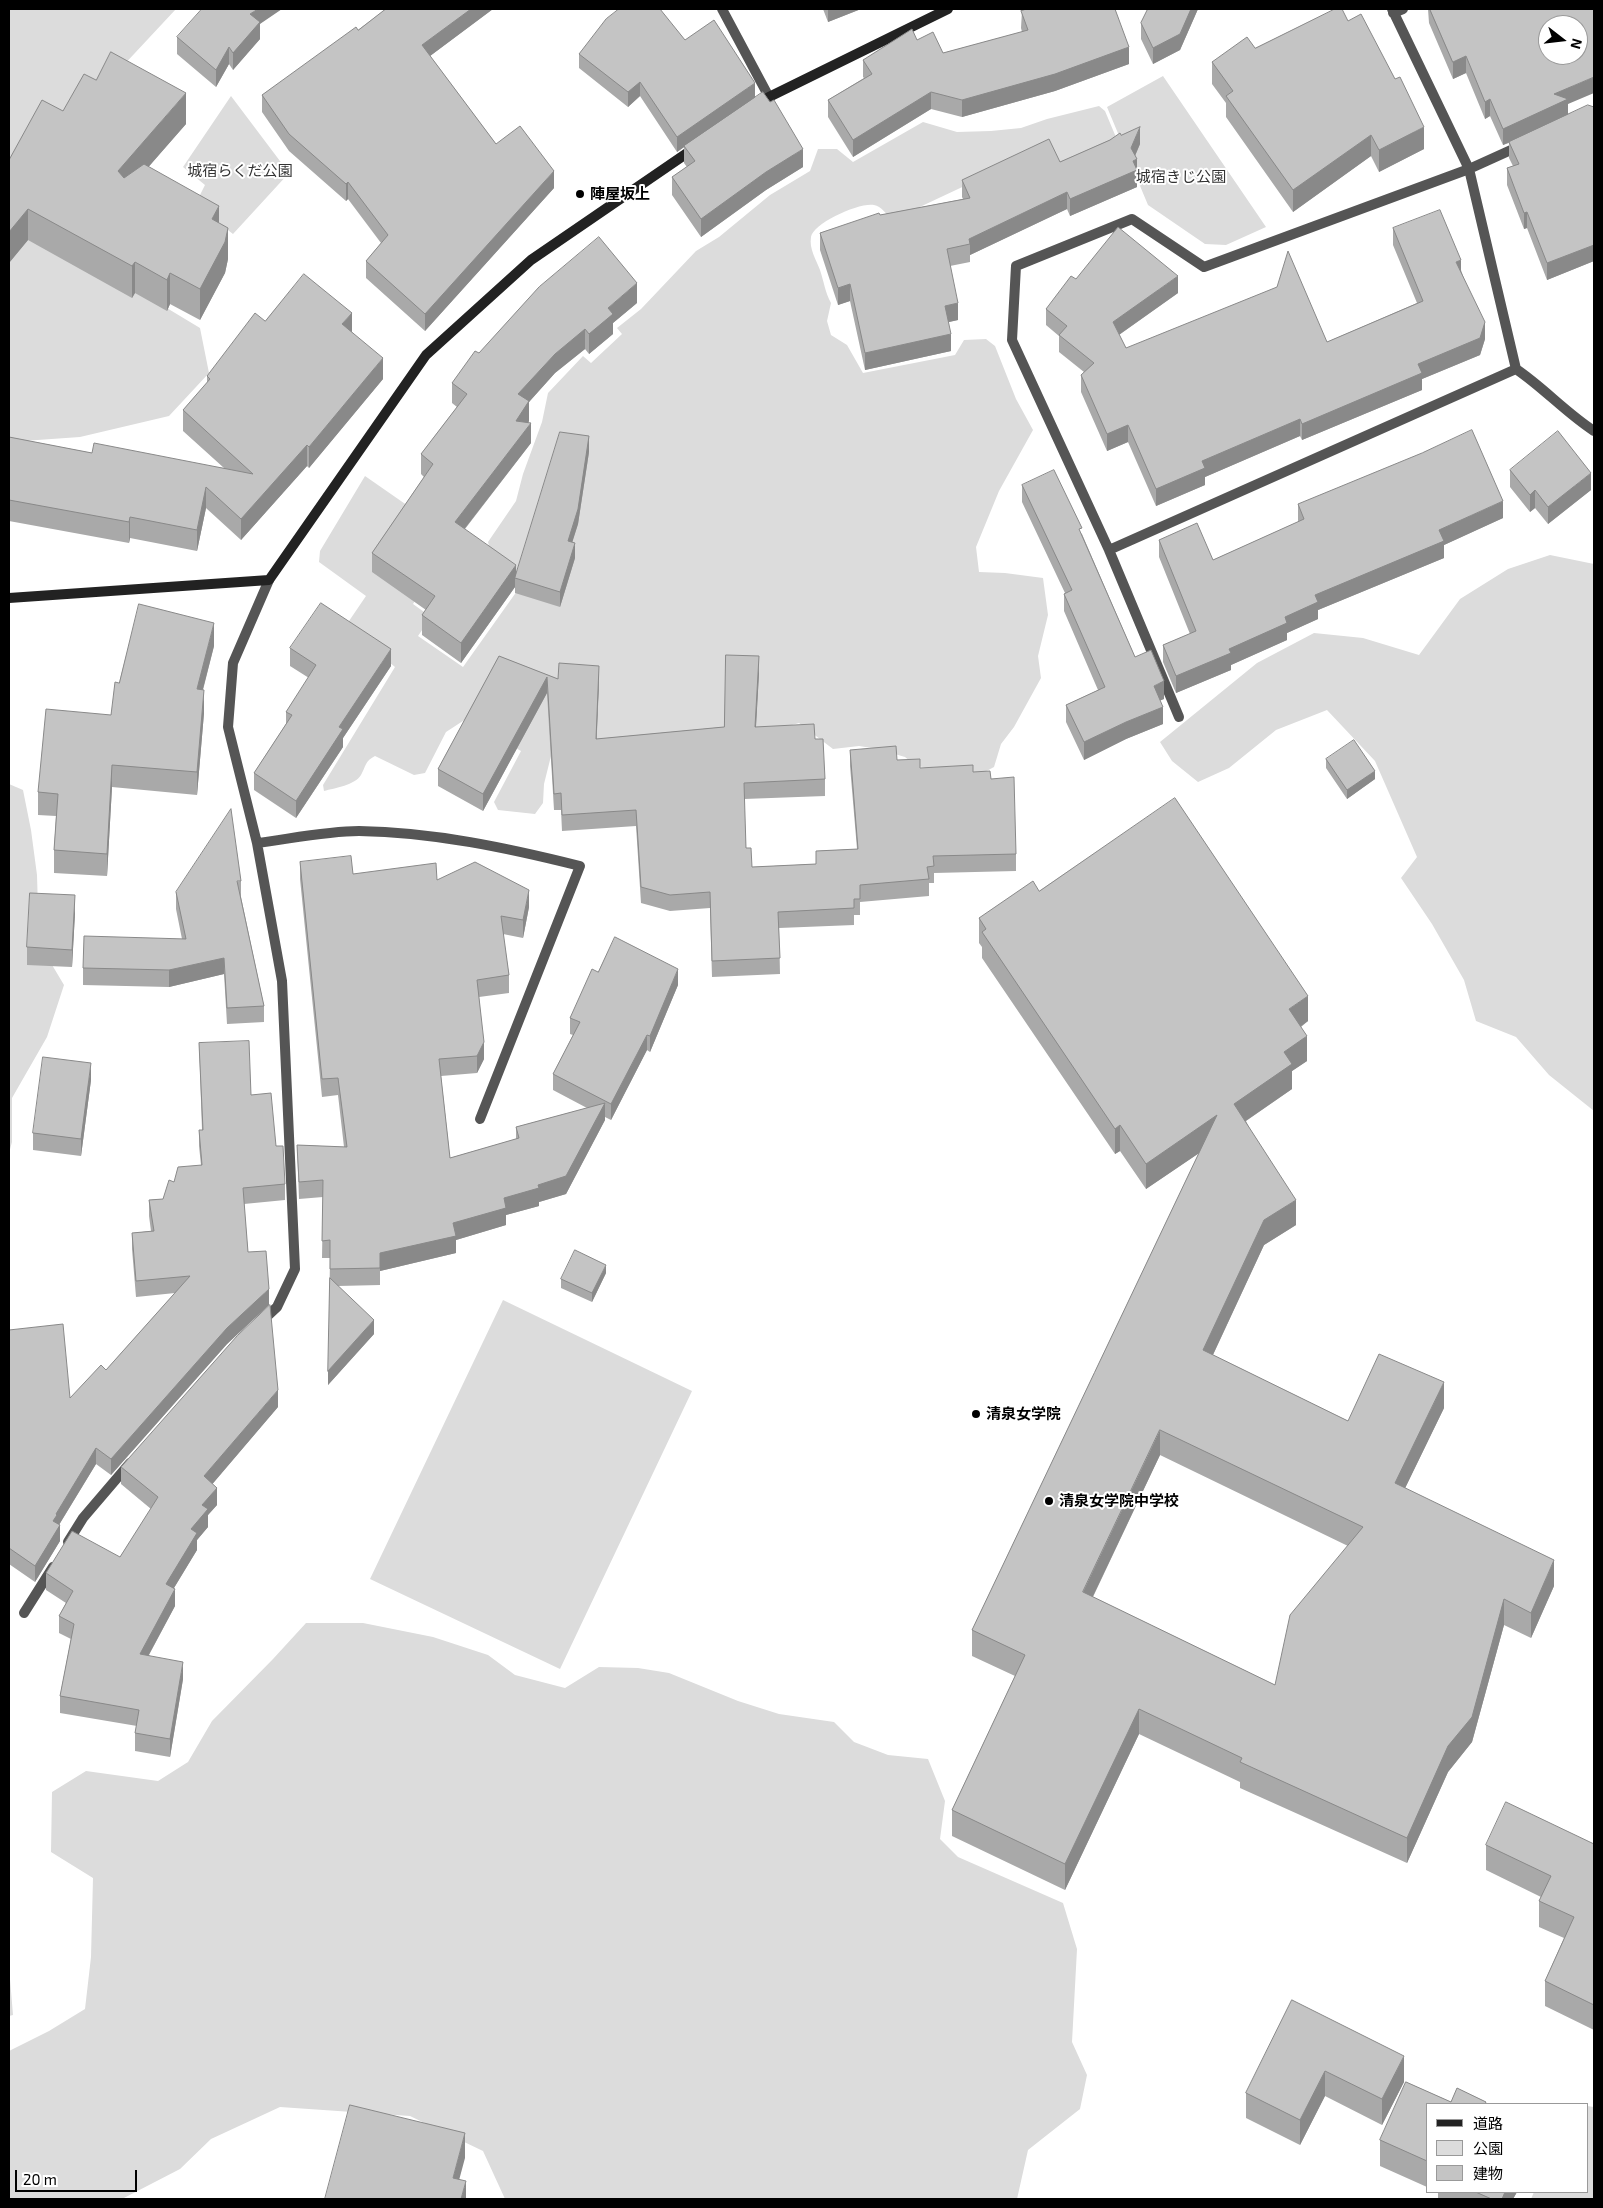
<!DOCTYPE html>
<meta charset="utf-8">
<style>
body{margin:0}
#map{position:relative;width:1603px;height:2208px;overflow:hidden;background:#fff;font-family:"Exo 2","Noto Sans JP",sans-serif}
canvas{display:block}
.frame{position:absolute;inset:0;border:10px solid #000;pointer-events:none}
.legend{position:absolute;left:1426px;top:2103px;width:162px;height:90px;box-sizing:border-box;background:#fff;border:1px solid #999;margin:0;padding:6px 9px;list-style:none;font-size:15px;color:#000}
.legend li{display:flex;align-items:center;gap:10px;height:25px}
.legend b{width:25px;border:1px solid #999}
.north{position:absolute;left:1538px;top:15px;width:50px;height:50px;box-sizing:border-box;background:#fff;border:1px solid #999;border-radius:50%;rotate:106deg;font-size:14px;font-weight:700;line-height:20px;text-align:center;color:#000}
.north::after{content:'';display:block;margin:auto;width:18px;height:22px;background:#000;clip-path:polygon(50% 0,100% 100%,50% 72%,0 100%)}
.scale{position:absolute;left:15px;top:2170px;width:122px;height:22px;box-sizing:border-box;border:2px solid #000;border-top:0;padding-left:6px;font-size:15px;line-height:18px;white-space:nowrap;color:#000;-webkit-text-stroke:4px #fff;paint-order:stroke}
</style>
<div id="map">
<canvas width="1603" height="2208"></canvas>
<div class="frame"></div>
<ul class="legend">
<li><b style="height:6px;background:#222"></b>道路</li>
<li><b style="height:14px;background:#dcdcdc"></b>公園</li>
<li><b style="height:14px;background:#c4c4c4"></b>建物</li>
</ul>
<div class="north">N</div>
<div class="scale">20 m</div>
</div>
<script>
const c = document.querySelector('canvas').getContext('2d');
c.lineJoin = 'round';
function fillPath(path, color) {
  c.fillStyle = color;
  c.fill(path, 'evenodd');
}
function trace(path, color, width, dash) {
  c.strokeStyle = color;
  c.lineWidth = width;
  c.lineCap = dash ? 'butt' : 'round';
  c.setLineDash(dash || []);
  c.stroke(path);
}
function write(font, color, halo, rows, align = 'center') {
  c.font = font + ' "Exo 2","Noto Sans JP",sans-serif';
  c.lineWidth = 4;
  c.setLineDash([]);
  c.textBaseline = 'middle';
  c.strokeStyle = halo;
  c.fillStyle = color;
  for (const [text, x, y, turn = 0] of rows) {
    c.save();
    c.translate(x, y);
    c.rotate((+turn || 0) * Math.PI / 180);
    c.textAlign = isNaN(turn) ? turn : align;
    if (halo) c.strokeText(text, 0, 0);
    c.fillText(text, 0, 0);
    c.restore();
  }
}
const green = new Path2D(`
 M9,9H176L9,188Z
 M1163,76L1266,227L1226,245L1205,244L1148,205L1107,107Z
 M231,96L289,173L233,234L195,205L205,185L183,167Z
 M1099,106L1105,111L1118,142L1082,165L973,182L892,220C887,215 881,206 874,205C860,202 813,223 811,237C809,249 816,259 820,270C824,282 825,292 831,303L827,321L831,335L847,345L863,373L955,355L964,340L986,339L995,346L1016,399L1033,430L999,491L976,547L979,572L1005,573L1043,578L1048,615L1038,656L1041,678L1014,727L1001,744L994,767L979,775L916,766L905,757L878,749L859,746L833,749L799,723L778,729L552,752L544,784L543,803L535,814L498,810L494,802L521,751L466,719L446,732L425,773L414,775L375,756C365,761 366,766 361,775C355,785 335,788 324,791L323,785L395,667L341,623L349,621L366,596L319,562L320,551L365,476L411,508L422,589L413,604L431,617L418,636L463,667L517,591L509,574L490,550L488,542L516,501L523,474L542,422L548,393L583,356L591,363L622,334L617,328L641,309L696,251L719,237L770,195L810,171L818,149H837L853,162L923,122L957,132L991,131L1021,128L1047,119Z
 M9,213L200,328L209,373L169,416L80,437L9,442Z
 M1550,555L1594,564V1111L1549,1075L1516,1037L1476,1021L1464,980L1432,924L1401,878L1417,857L1375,761L1327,710L1276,730L1229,768L1198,782L1172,761L1160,742L1257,663L1314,633L1363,638L1419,655L1460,599L1508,569Z
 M9,784L23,790L31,830L37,875L39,943L64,985L47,1037L12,1098V1142L9,1153Z
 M503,1300L692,1391L560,1669L370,1579Z
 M306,1623H363L433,1637L488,1655L515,1675L565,1688L599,1667L638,1668L669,1673L738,1701L779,1714L834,1722L854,1742L888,1755L928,1759L945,1801L940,1839L958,1857L1063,1903L1077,1949L1072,2042L1087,2075L1080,2109L1028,2150L1017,2199H505L483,2151L410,2116L280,2107L211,2139L180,2169L122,2199H9V2051L49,2031L85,2009L91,1957L93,1878L51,1852L52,1792L86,1771L158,1781L188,1762L212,1721L273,1659Z
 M9,1967L13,2015L9,2016Z
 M1587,2106L1594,2107V2199H1531L1534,2192H1587Z`);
const street = new Path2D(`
 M722,9L769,97
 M1393,13L1403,9
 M1522,145L1469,169L1516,369C1544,388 1565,412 1594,431
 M1109,550L1516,369
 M1179,717L1109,550L1012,340L1016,266L1132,219L1204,267L1469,169L1392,9
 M257,843C289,839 327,831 359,831C433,832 508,848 580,866L480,1119
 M262,1321L277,1307L295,1269L282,981L257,843L228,727L233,663L269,580
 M68,1542L83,1518L130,1463
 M24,1613L53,1567`);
const secondary = new Path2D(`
 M757,105L769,97L948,9
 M9,598L269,580L426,355L531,260L696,147`);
const wall = new Path2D(`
 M386,9H493L430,56L496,144L554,188L425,331L366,278V261L381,243L348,199L346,201L289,151L262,112V95L358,30Z
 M823,9H861L828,22Z
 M1021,9H1115L1129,64L1055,91L962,117L931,109L853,157L828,117V100L864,78L863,77V60L917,40L943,53L1022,32L1021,28L1022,11Z
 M1148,9H1198L1180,50L1153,64L1141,39V23Z
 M1428,9H1594L1568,104V114L1594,107V261L1547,280L1527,228L1524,229L1507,185V168L1513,166L1509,158V143L1503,145L1490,116L1485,119L1466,73L1453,79L1429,23Z
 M1348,21L1424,149L1379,172L1371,156L1293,212L1226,117V103L1212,84V62L1255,48Z
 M260,24V39L233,70L229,64L216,87L177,54V37Z
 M685,40L755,97L803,167L766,190L701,237L672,195V177L687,167L684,163V147L677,152L640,96L628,107L579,68V54Z
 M63,111L186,124L148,167L219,223L228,259L225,273L200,320L170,304L167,311L135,293L132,298L28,240L9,263V160Z
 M1121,135L1140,144L1135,156L1137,159V187L1070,216L1067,209L970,255V262L950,266L958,320L948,322L951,351L865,370L850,301L838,305L820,250V233L880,215L963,199L962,197V180L1060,162Z
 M1393,228L1461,270L1485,339L1480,355L1422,379V390L1302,440L1300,436L1205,477V485L1156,506L1128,442L1107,451L1081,392V375L1084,372L1059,352V336L1046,325V309L1076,279L1178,293L1119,335L1126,348L1327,342L1417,303L1393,245Z
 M637,303L613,323V334L589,354L585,349L555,373L529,402V421L528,423L531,443L465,529L516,573L589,452L578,524L572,542L575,558L560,607L515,593V587L461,663L422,635V615L426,610L372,572V553L424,477L421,474V454L457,407L452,403V383L479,353Z
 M265,321L352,332L383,379L309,468L307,466L241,540L206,508L197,551L130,538L129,543L9,521V437L92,453L224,468L183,431V410L207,383V376Z
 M1510,470L1591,490L1548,524L1535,508L1530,512L1510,487Z
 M1022,485L1082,534L1135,657L1164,699L1160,700L1163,724L1126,739L1084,760L1066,722V705L1098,690L1064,611V594L1065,593L1022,502Z
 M1298,504L1503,518L1444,545V558L1318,610V619L1287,633V640L1231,665V670L1176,693L1163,662V645L1190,634L1159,557V540L1213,560L1298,522Z
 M214,646L203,690L204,713L197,795L112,787L107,876L54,873V850L56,816L38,815V792L111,715L119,683Z
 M290,648L391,666L343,738V747L296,818L254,790V773L286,724V712L309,678L290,666Z
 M499,656L558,679L599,682L596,739L724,727L759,673L756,727L815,739L825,779V796L744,799L746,848L752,867L816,864V851L857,849L850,766V750L897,760L920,768L973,772L991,779L1016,854V871L934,873V883H929V896L860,902V915H854V925L779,928L780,974L712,977L710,908L670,911L641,903L636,826L562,831L561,810H554L547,693L483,811L438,786V769Z
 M1326,759L1375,779L1347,799L1326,768Z
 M300,862L353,874L437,880L529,907L523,938L503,934L509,975V993L479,997L484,1059L477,1073L441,1076L450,1158L516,1139V1127L587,1108L553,1090V1074L573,1035L570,1034V1018L598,972L678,985L650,1052L647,1050L611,1120L605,1117V1120L566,1194L539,1202V1206L506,1215V1225L456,1240V1253L380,1271V1285L338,1286L374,1334L328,1385L330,1258H322L323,1197L299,1199L297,1145L344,1147L338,1095L322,1097L300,879Z
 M241,881V897L264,1006V1022L227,1024L224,974L169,987L83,985V968L182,939L176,909V892Z
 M1039,891L1308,1021L1301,1027L1307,1061L1292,1071V1089L1246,1121L1296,1225L1264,1245L1213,1355L1348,1421L1444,1408L1405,1488L1554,1586L1531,1638L1504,1625L1472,1742L1448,1772L1407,1863L1240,1788V1782L1139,1734L1065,1890L952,1836V1810L1015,1676L972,1656V1630L1199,1153L1146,1189L1120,1151L1115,1154L982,958V947L979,943V918ZM1160,1455L1348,1546L1275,1685L1093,1597Z
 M75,913L72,967L27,965V947Z
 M199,1043L276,1146L285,1184V1200L244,1204L248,1252L269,1305L227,1344L111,1475L96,1464L59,1525L60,1541L35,1582L9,1564V1330L70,1398L106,1370L175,1293L136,1297L132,1249V1233L151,1231L149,1216V1200L163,1199L174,1182L201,1165L199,1146V1130H202Z
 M91,1080L81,1156L33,1150V1133Z
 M606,1273L592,1302L561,1288V1279Z
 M278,1407L212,1484L217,1505L208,1515V1527L197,1540V1550L174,1588L175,1606L149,1655L183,1679L170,1757L135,1751V1733L137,1726L60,1713V1696L71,1639L59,1633V1616L66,1603L46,1590V1573L120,1557L151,1509L121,1484V1467Z
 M1594,1844V2030L1545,2006V1981L1564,1938L1539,1927V1901L1541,1897L1486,1870V1845Z
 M1292,2000L1404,2082L1382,2125L1325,2096L1300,2145L1246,2118V2093Z
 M1406,2082L1451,2102L1457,2088L1486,2102V2104H1427V2187L1380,2166V2140Z
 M1437,2192H1517L1513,2199H1438V2192Z`);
const shadedWall = new Path2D(`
 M258,9H282L260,24V39L233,70V53L250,14Z
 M471,9H493L422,62V45Z
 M828,9H861L828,22Z
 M1191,9H1198L1180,50L1153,64V48Z
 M229,47V64L216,87V70Z
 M1129,47V64L1055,91L962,117V100Z
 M1466,56V73L1453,79V62Z
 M1594,77V93L1568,104V115L1503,145V129L1554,94Z
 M640,82V96L628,107V92Z
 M755,83V98L677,152V137Z
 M931,92V109L853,157V140Z
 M186,93V124L118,202V171Z
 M1490,99V116L1485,119V102Z
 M1140,127V144L1131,165V148Z
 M1424,127V149L1379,172V150Z
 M1371,135V156L1293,212V190Z
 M803,149V167L766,190L701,237V219L766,172Z
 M1137,159V187L1070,216V199Z
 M554,171V188L425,331V314Z
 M348,182V199L346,201V184Z
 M1067,192V209L970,255V244L969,239Z
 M219,206V237L212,219Z
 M28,209V240L9,263V232Z
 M1527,212V228L1524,229V213Z
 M228,228V259L225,273L200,320V289Z
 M1594,245V261L1547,280V263Z
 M1461,260V277L1456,262Z
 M135,262V293L132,298V266Z
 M170,273V304L167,311V280Z
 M1178,276V293L1113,339V322Z
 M637,283V303L613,323V334L589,354V334L608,308Z
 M850,284V301L838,305V288Z
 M958,303V320L945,323V306Z
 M352,313V334L342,324Z
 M1485,322V339L1480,355L1422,379V390L1302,440V424L1418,364Z
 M585,329V349L555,373L529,402V421L516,441V421L518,394L555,354Z
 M951,334V351L865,370V353Z
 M383,358V379L309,468V447Z
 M1300,419V436L1205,477V485L1156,506V489L1202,461Z
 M531,423V443L455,541V522Z
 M1128,425V442L1107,451V434Z
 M589,436V452L578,524L568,556V541Z
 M307,445V466L241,540V519Z
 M1591,473V490L1548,524V507Z
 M206,487V508L197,551V530Z
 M1535,490V508L1530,512V495Z
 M1503,501V518L1444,545V558L1318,610V619L1287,633V640L1231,665V670L1176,693V676L1229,649L1285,617L1315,595L1439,530Z
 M130,517V538L129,543V522Z
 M575,543V558L560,607V592Z
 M516,565V579L515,578V587L461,663V643Z
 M214,623V646L197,712V689Z
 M391,649V666L343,738V747L296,818V801L339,727Z
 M759,656V673L755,743V727Z
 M599,666V682L596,755V739Z
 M547,677V693L483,811V794Z
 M1164,681V699L1154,703V686Z
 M204,690V713L197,795V772Z
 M1163,707V724L1126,739L1084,760V742L1126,722Z
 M112,765V787L107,876V854Z
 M1375,771V779L1347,799V790Z
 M529,890V907L523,938V920Z
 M75,895V913L72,967V950Z
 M224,958V974L169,987V970Z
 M678,969V985L650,1052V1036Z
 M1308,996V1021L1289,1035V1009Z
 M647,1035V1050L611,1120V1104Z
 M1307,1036V1061L1292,1071V1089L1234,1129V1104L1284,1052Z
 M484,1042V1059L477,1073V1056Z
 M91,1063V1080L81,1156V1139Z
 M605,1103V1120L566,1194L539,1202V1206L506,1215V1225L456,1240V1253L380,1271V1253L453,1223L504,1198L538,1185Z
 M1217,1115V1141L1146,1189V1164Z
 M1120,1125V1151L1115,1154V1129Z
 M1296,1200V1225L1264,1245L1203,1376V1350L1264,1220Z
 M606,1265V1273L592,1302V1293Z
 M269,1289V1305L227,1344L111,1475V1459L227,1328Z
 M374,1320V1334L328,1385V1371Z
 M1444,1382V1408L1395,1509V1483Z
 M278,1390V1407L204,1494V1476Z
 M1160,1430V1455L1083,1617V1592Z
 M96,1448V1464L57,1528L60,1525V1541L35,1582V1566L56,1514Z
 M217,1488V1505L208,1515V1527L197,1540V1550L166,1601V1584L202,1505Z
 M1554,1560V1586L1531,1638V1613Z
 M175,1589V1606L140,1671V1654Z
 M1504,1599V1625L1472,1742L1448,1772L1407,1863V1838Z
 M183,1662V1679L170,1757V1739Z
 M1139,1709V1734L1065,1890V1864Z
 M1404,2056V2082L1382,2125V2099Z
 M1325,2071V2096L1300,2145V2120Z
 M465,2133V2158L454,2199L453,2178Z
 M466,2181V2199H461Z
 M1505,2192H1517L1513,2199H1502Z`);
const building = new Path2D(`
 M202,9H258L250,14L260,22L233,53L229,47L216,70L177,37Z
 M386,9H471L422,45L496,144L520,126L554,171L425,314L366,261L388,235L348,182L346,184L289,134L262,95L356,27L358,30Z
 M619,9H660L685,40L714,20L755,83L677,137L640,82L628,92L579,54L606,19Z
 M1027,9H1115L1129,47L1055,74L962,100L931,92L853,140L828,100L872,74L863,60L912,29L917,40L933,32L943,53L1028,30L1021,11Z
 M1148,9H1191L1180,34L1153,48L1141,23Z
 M1335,9H1342L1348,21L1361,14L1395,79L1400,77L1424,127L1379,150L1371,135L1293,190L1226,96L1233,91L1212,62L1247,37L1255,48Z
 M1430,9H1594V77L1554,94L1568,99L1503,129L1490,99L1485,102L1466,56L1453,62ZM1548,25H1578V55H1548Z
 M111,52L186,93L118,171L124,178L144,164L219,206L212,219L228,228L225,242L200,289L170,273L167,280L135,262L132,266L28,209L9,232V160L42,100L63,111L84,74L96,80Z
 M763,92L770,102L774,100L803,149L766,172L701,219L672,177L695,161L684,146Z
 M1588,105L1594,107V245L1547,263L1527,212L1524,213L1507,168L1519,164L1509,142Z
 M1140,127L1131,148L1137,159L1133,161L1137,170L1070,199L1067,192L969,239L970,244L947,249L958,303L945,306L951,334L865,353L850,284L838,288L820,233L879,213L880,215L970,198L962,180L1049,139L1060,162L1110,140L1120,133L1121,135Z
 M1440,210L1461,260L1456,262L1485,322L1480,338L1418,364L1422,373L1302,424L1300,419L1202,461L1205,468L1156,489L1128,425L1107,434L1081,375L1094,363L1059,335L1067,326L1046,309L1071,276L1076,279L1118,227L1178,276L1113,322L1126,348L1277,287L1288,251L1327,342L1423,301L1393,228Z
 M599,237L637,283L608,308L613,314L589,334L585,329L555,354L518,394L529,401L516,421L531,423L455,522L516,565L461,643L422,615L435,596L372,553L433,464L421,454L467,394L452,383L475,351L479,353L539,287Z
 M304,274L352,313L342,324L383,358L309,447L307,445L241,519L206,487L197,530L130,517L129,522L9,500V437L92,453L94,443L253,474L183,410L210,379L207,376L255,313L265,321Z
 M1472,430L1503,501L1439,530L1444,541L1315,595L1318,602L1285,617L1287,623L1229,649L1231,653L1176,676L1163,645L1196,631L1159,540L1197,523L1213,560L1304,519L1298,504L1422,453Z
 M1558,431L1591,473L1548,507L1535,490L1530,495L1510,470Z
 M560,432L589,436L578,509L568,541L575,543L560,592L515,578Z
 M1054,470L1082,528L1079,529L1135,657L1151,650L1164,681L1154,686L1163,707L1126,722L1084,742L1066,705L1105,687L1064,594L1072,590L1022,485Z
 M321,603L391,649L339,727L343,729L296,801L254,773L292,715L286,712L316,665L290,648Z
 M139,604L214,623L197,689L204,690L197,772L112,765L107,854L54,850L58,794L38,792L46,709L111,715L115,682L119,683Z
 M726,655L759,656L755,727L814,724L815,739H823L825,779L744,783L746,848H751L752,867L816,864V851L858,849L850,750L896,746L897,760L920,759V768L973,765V772L990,771L991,779L1014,777L1016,854L933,856L934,866L927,867L929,879L860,885V899H854V908L778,912L780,958L712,961L710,892L670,895L641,887L636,810L562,815L561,793L554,794L547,677L483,794L438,769L499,656L558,679L559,663L599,666L596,739L724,727Z
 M1354,740L1375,771L1347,790L1326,759Z
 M1175,798L1308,996L1289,1009L1307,1036L1284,1052L1292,1064L1234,1104L1296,1200L1264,1220L1203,1350L1348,1421L1379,1354L1444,1382L1395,1483L1554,1560L1531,1613L1504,1599L1472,1717L1448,1746L1407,1838L1240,1762L1242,1758L1139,1709L1065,1864L952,1810L1025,1655L972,1630L1217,1115L1146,1164L1120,1125L1115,1129L982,932L986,929L979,918L1033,881L1039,891ZM1160,1430L1363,1527L1290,1615L1275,1685L1083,1592Z
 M231,809L241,881H237L264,1006L227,1008L224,958L169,970L83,968L84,936L186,939L176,892Z
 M351,856L353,874L436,863L437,880L475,862L529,890L523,920L501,916L509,975L477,980L484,1042L477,1056L439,1059L450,1158L519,1138L516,1127L605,1103L566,1176L538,1185L539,1188L504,1198L506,1208L453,1223L456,1236L380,1253V1268L330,1269V1240L322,1241L323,1180L299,1182L297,1145L347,1147L338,1078L322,1079L300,862Z
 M30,893L75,895L72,950L27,947Z
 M615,937L678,969L650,1036L647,1035L611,1104L553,1074L580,1022L570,1018L592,969L598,972Z
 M249,1041L251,1095L271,1093L276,1146H283L285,1184L243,1188L248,1252L266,1251L269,1289L227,1328L111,1459L96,1448L56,1514L57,1515L53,1521L60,1525L35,1566L9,1548V1330L63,1324L70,1398L101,1365L106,1370L190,1276L136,1281L132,1233L154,1231L149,1200L163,1199L169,1180L174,1182L178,1167L202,1165L199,1130H203L199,1043Z
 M43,1057L91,1063L81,1139L33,1133Z
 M575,1250L606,1265L592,1293L561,1279Z
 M330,1278L374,1320L328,1371Z
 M270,1305L278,1390L204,1476L217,1488L202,1505L208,1509L191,1529L197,1533L166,1584L175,1589L140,1654L183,1662L170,1739L135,1733L139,1710L60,1696L74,1624L59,1616L73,1591L46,1573L72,1531L120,1557L158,1497L121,1467L237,1336Z
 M1506,1802L1594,1844V2005L1545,1981L1574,1917L1539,1901L1551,1876L1486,1845Z
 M1292,2000L1404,2056L1382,2099L1325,2071L1300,2120L1246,2093Z
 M1406,2082L1451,2102L1457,2088L1486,2102L1485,2104H1427V2161L1380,2140Z
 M350,2105L465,2133L453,2178L466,2181L461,2199H325Z
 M1476,2192H1505L1502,2199H1492Z`);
const markers = [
 [580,194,5,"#000"],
 [976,1414,5,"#000"],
 [1049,1501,5,"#000"]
];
const parkNames = [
 ["城宿らくだ公園",240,171],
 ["城宿きじ公園",1181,177]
];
const poiNames = [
 ["陣屋坂上",590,194],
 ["清泉女学院",986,1414],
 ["清泉女学院中学校",1059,1501]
];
fillPath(green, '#dcdcdc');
trace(street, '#555', 10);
trace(secondary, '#222', 10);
fillPath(wall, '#a9a9a9');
fillPath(shadedWall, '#898989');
fillPath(building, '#c4c4c4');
trace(building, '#898989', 1);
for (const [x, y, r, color] of markers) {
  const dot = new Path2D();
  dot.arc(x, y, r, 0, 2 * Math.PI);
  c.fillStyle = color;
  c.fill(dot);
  trace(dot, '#fff', 2);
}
write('15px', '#333', '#fff', parkNames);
write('bold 15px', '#000', '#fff', poiNames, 'left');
</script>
